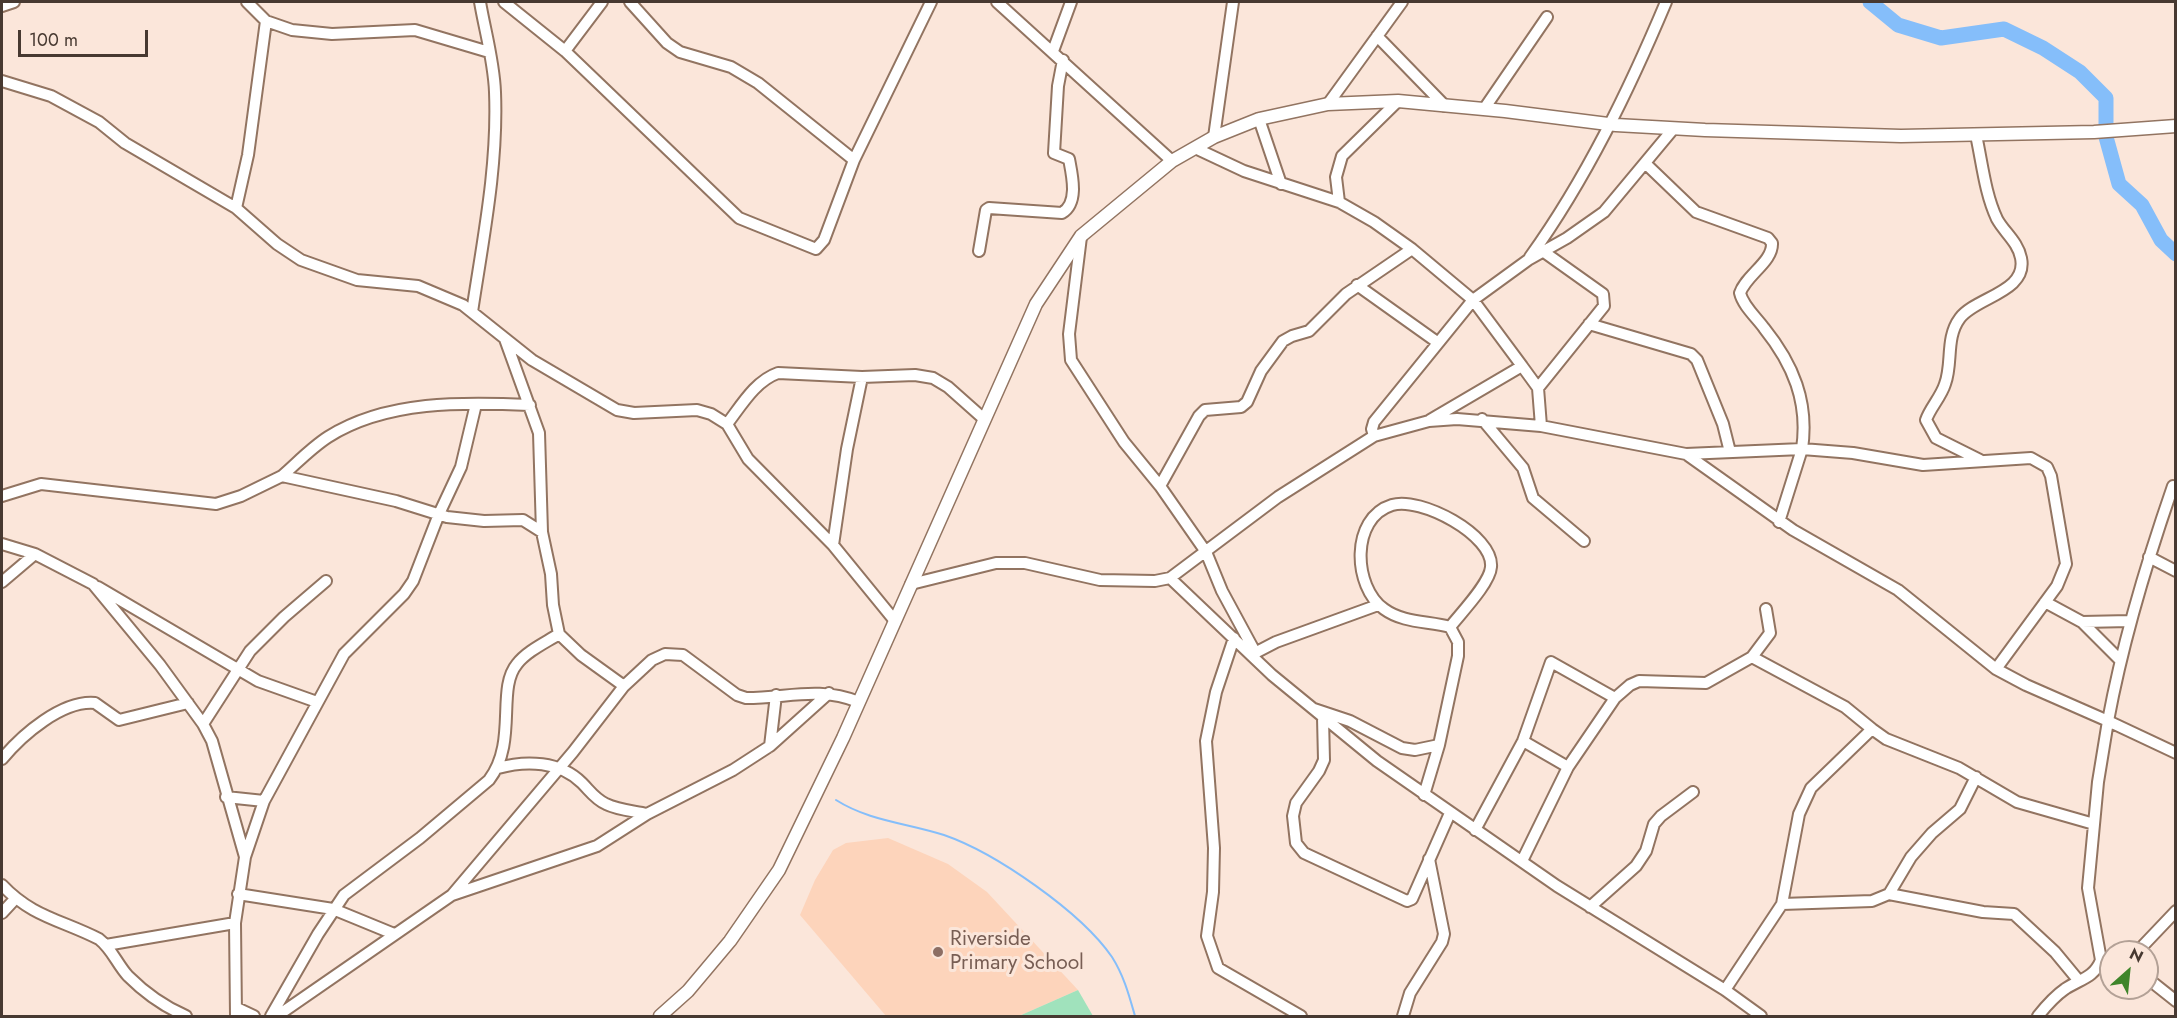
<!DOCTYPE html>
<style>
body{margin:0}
#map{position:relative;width:2177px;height:1018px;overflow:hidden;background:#fbe6da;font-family:Jost,sans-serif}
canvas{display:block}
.frame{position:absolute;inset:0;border:3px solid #473931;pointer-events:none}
.north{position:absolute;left:2099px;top:940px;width:60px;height:60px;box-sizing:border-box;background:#fbe6da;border:2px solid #b3a196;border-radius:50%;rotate:27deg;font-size:16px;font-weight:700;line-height:24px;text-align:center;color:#473931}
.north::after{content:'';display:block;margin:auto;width:21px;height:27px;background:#3f852a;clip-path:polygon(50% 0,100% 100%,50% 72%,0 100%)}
.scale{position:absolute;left:18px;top:30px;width:130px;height:27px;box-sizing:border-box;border:3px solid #473931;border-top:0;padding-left:8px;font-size:18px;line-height:21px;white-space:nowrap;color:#473931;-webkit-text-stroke:4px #fbe6da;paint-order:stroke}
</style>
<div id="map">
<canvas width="2177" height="1018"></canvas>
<div class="frame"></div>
<div class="north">N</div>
<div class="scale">100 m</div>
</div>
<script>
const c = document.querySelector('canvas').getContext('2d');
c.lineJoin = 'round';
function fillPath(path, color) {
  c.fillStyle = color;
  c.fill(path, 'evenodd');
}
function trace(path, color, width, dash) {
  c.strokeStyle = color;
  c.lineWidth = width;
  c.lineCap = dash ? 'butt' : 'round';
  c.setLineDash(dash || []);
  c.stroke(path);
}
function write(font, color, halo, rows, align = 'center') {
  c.font = font + ' Jost,sans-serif';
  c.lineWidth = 6;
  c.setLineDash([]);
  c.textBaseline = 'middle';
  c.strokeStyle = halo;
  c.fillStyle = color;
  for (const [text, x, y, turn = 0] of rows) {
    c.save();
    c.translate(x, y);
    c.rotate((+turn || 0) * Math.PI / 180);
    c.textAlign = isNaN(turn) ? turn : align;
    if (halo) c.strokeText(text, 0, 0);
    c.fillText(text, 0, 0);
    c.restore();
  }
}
const built = new Path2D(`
 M888,838L948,864L987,892L1078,990L1019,1016H886L800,915L815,880L833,850L846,843Z`);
const green = new Path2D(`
 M1078,990L1093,1016H1019Z`);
const stream = new Path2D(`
 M836,800C869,821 907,823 944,835C996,853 1081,912 1112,957C1124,976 1129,995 1135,1016`);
const river = new Path2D(`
 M1870,2L1898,25L1941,38L2004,29L2043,48L2080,72L2106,98V137L2119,184L2142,205L2161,240L2176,254`);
const minor = new Path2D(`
 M247,2L266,21L292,30L332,34L415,30L489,52
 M504,2L565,51L739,218L816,249L824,240L854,160L931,2
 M630,2L667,43L680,52L731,67L758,83L854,160
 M997,2L1172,161
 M2,6L14,2
 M1377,36L1445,106
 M565,51L602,2
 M1053,51L1071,2
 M2,81L51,96L99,122L125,143L236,208L277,244L301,260L357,280L418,286L463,305L532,360L617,410L634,413L697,410L711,414L727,424L748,459L833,545L895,621
 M1328,104L1402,2
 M1484,109L1547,17
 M1259,119L1281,184
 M1976,135C1982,162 1985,194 1997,219C2004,232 2018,242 2021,258C2028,292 1976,297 1960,318C1945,338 1953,363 1945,384C1941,397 1930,408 1926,420L1936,438L1980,460
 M1214,137L1233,2
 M1195,148L1244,171L1339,202L1374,222L1412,249L1473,300L1522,366L1430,420
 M1646,164L1696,212L1768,238L1772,243C1773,262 1746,275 1740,293C1743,306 1757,318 1764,328C1793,364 1809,402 1802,449L1853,453L1923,465L2031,458L2047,467L2051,476L2066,564L2057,586L1996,669
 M1339,202L1336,177L1342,156L1398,101
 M236,208L248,155L266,21
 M1081,237L1069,334L1071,360L1124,442L1160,486
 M979,251L986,210L989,208L1062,213C1079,203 1072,175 1069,159L1054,153L1058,86L1063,60
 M1530,257C1586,179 1629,90 1666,2
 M1357,285L1437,342
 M472,312C483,239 498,166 495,92C494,62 485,31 480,2
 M1589,324L1691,354L1697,360L1723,424L1730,452
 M505,339L539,433L542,532L551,574L553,605L559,634L581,655L624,686
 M1522,366L1538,388L1541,426
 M1538,388L1604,306L1603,294L1544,252
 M1482,419L1523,468L1533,498L1584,541
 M727,424C741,406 755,381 778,373L862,377L915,375L933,378L948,387L984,419
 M1374,436L1372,429L1374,422L1473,300L1528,260L1567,238L1604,212L1674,128
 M1686,454L1802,449L1779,522
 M282,476C297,463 311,448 328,437C386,400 464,402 530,405
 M2173,486C2146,564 2123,640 2108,721L2176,753
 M2,496L41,484L216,504L241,496L282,476L396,501L447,517L484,521L523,520L542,532
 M2,544L35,554L93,584L160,665L203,724L212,741L245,857L235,923L236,1016
 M833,545L847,449L862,377
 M2149,557L2176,571
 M1170,578L1278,497L1374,436L1429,421L1457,419L1541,426L1686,454L1793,530L1898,590L1996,669L2026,685L2108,721L2098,782L2088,888L2101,960C2094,978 2080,979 2065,989C2055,996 2046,1006 2038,1016
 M2,582L35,554
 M911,584L996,563H1025L1100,580L1155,581L1170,578L1272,675L1377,761L1557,886L1725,990L1761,1016
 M98,587L258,681L317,702
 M2045,602L2082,622
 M1234,638L1216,692L1206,741L1214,848L1213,892L1207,936L1218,968L1301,1016
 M1255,652L1222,591L1206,552L1160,486L1199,416L1205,410L1241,407L1247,402L1261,371L1283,341L1292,336L1309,331L1346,294L1412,249
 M1251,655L1276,642L1378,605
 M2119,659L2082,622L2130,621
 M1314,709L1350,721L1402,748L1415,750L1439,745
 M1323,718L1324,760L1319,771L1296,803L1293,816L1296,843L1304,853L1407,901L1412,899L1450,813
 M203,724L250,651L284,617L326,581
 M1872,729L1886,739L1959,768L2017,802L2094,824
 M1523,741L1568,767L1615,698
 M770,746L776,695
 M2,759C22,735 62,700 95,703L119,720L188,703
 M498,768C526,760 560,761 582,783C590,791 595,799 606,804C618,810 634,811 647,814
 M1976,777L1960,809L1932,833L1911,857L1889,894L1983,912L2014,914L2055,952L2079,981
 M1424,795L1439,745L1458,656V642L1450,627C1428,621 1403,623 1384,609C1353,587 1350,518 1392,505C1420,496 1494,535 1491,567C1490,583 1461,613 1450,627
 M226,797L264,801
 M1475,830L1523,741L1551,662L1615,698L1630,685L1639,681L1706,683L1752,657L1770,633L1766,609
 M245,857L264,801L344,654L404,594L413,581L439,514L461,467L476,404
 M1522,861L1568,767
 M2,885C32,917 62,920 99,939C112,949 117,964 128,976C144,992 165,1007 186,1016
 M238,894L333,909L394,934
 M452,895L597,846L647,814L733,770L770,746L829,693
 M1782,904L1872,901L1889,894
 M1590,907L1636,866L1646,851L1654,824L1661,816L1693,792
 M2,913L15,899
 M106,945L235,923
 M2137,952L2176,911
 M2147,978L2176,1001
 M1725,990L1782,904L1799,814L1811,788L1872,729L1845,707L1752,657
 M237,1008L254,1016
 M271,1016L318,934L344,895L420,838L489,780C518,742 496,689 517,664C527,651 545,643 559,634
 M277,1016L452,895L573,752L624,686L652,660L665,654L683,655L737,695L746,698C789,698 817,686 859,702
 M1403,1016L1410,993L1442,942L1444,934L1429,859`);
const tertiary = new Path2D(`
 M660,1016L688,991L730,941L779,870L843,738L1036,304L1081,236L1172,161L1214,137L1259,119L1328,104L1398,101L1505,111L1616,125L1705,130L1901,136L2094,132L2176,126`);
const markers = [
 [938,952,6,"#8d6e63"]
];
const educationNames = [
 ["Riverside",950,940],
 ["Primary School",950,964]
];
fillPath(built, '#fdd4bb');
fillPath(green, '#a0e2bc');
trace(stream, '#85befa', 2);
trace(river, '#85befa', 15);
trace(minor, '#927461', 14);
trace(tertiary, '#927461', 15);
trace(minor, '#fff', 10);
trace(tertiary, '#fff', 12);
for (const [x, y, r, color] of markers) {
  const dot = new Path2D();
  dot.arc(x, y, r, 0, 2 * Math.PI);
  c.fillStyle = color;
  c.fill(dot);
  trace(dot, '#fbe6da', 2);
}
write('21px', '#785e54', '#fbe6da', educationNames, 'left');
</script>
